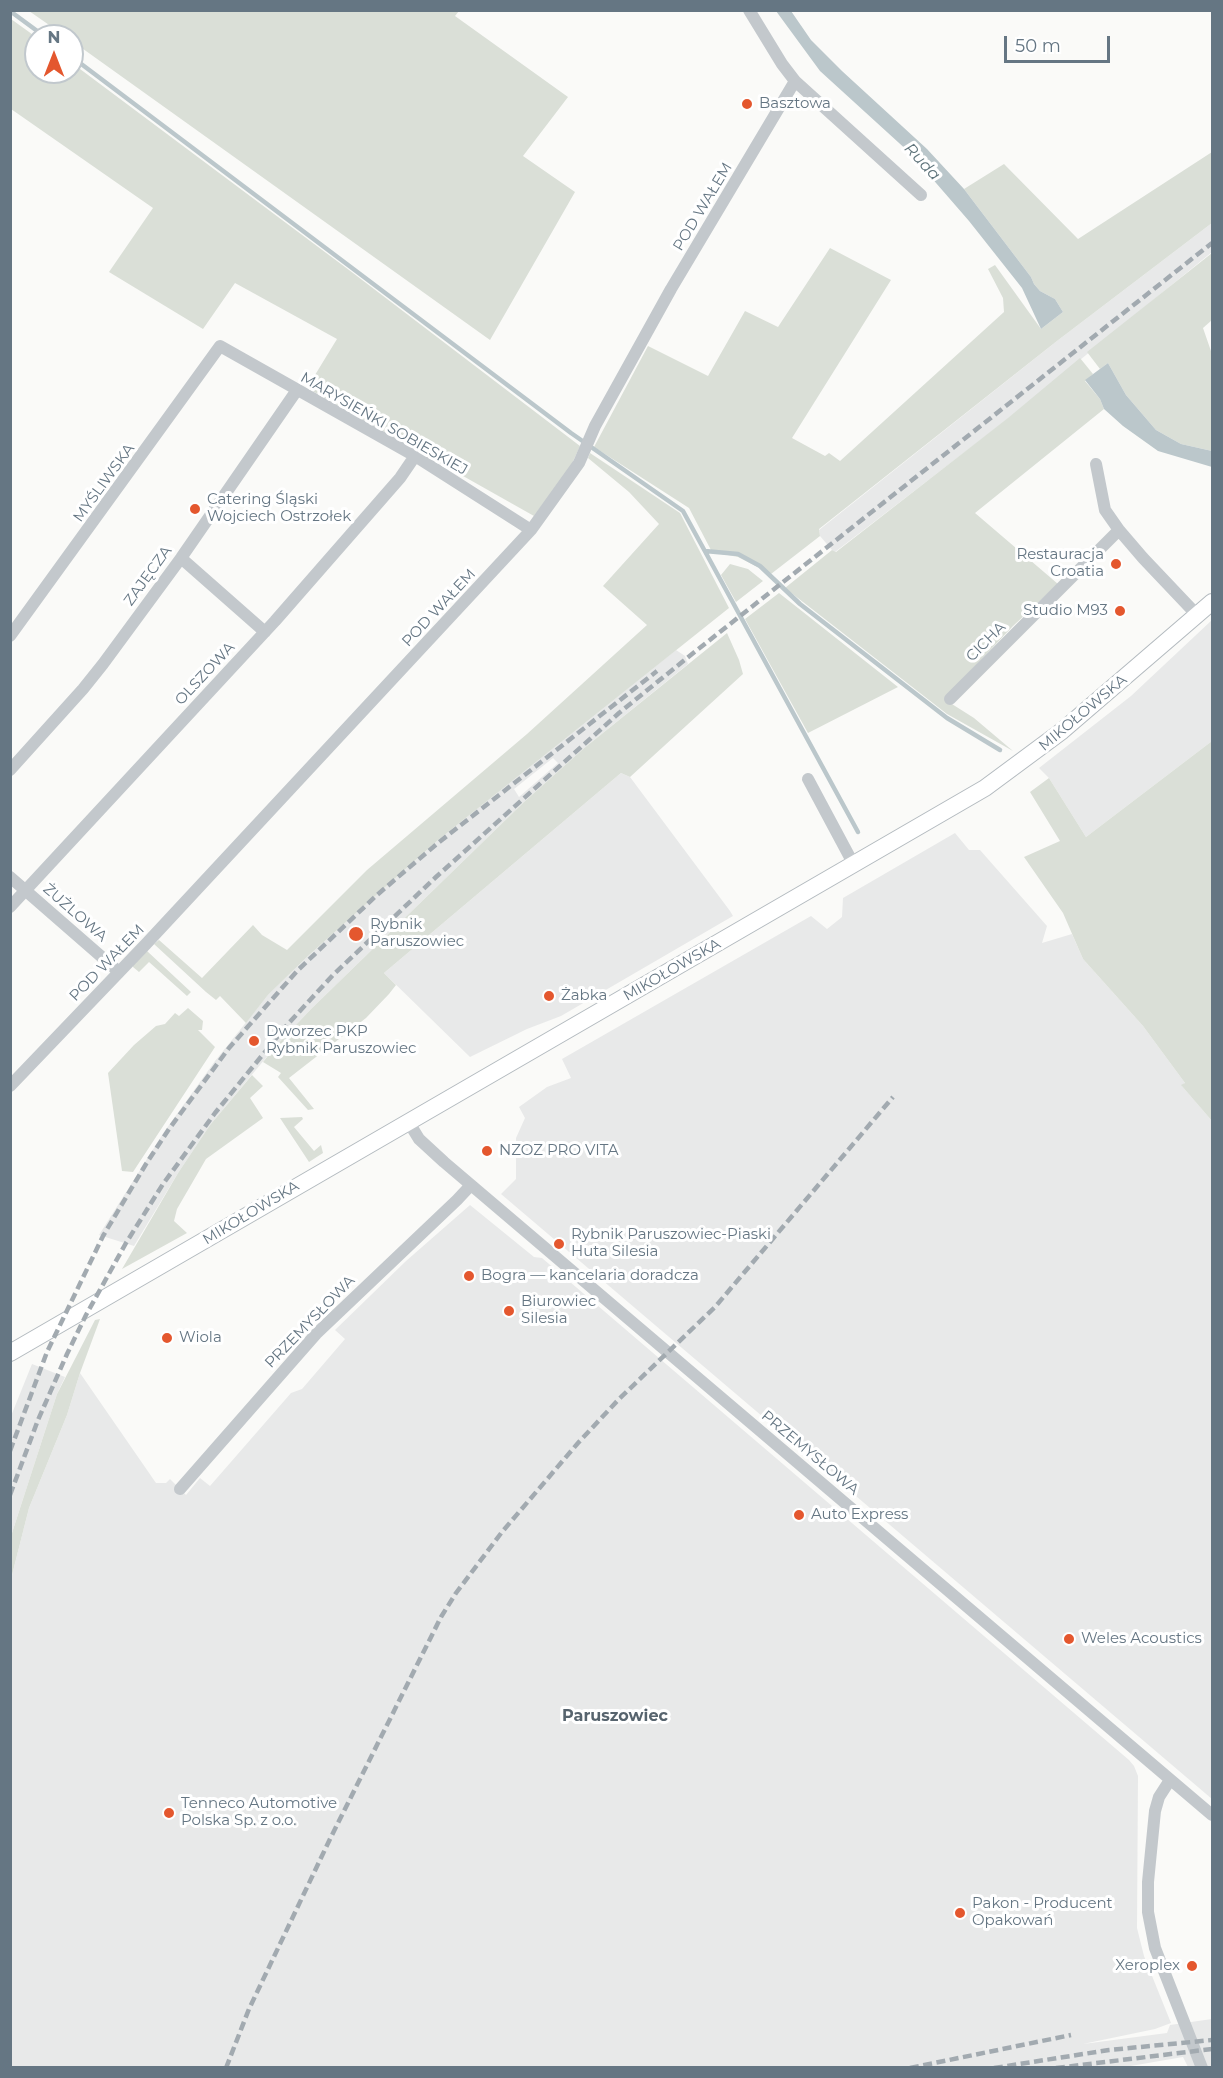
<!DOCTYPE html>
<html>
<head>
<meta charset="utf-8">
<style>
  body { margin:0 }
  #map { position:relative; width:1223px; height:2078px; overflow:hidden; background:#fafaf8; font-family:Montserrat,sans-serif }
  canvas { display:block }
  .frame { position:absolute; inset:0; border:12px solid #657683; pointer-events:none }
  .north { position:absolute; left:24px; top:24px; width:60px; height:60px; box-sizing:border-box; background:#fff; border:2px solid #c1c8cd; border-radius:50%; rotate:0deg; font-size:16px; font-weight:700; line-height:24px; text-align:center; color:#657683 }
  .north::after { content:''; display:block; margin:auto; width:21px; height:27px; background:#e4572e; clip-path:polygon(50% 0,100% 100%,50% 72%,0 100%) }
  .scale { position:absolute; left:1004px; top:36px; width:106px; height:27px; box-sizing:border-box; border:3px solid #657683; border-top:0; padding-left:8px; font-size:18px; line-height:21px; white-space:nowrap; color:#657683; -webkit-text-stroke:4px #fff; paint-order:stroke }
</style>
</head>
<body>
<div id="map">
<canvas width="1223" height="2078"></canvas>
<div class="frame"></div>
<div class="north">N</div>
<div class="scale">50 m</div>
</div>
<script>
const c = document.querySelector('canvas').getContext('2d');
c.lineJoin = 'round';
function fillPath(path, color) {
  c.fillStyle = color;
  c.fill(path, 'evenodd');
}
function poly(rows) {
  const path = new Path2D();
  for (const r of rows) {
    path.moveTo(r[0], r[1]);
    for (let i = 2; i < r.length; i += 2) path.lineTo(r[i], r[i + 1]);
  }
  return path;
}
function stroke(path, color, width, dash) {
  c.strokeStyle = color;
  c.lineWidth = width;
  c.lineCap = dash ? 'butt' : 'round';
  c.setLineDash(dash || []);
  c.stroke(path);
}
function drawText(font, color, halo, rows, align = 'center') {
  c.font = font + ' Montserrat,sans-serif';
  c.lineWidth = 6;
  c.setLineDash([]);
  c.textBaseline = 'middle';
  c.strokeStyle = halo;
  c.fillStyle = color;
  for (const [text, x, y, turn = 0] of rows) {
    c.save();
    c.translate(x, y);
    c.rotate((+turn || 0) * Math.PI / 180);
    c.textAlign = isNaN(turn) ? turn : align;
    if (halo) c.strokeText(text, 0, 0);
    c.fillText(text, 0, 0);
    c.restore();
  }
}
const built = poly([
  [1212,223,1212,252,1009,418,835,552,832,550,820,536,819,530,1057,341],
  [1212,620,1212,741,1086,837,1049,778,1039,768,1131,696],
  [676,650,685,656,688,664,583,749,524,802,311,1009,275,1047,210,1125,178,1173,134,1246,99,1235,164,1132,215,1061,268,995,308,956,437,841],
  [553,758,558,763,519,797,514,789],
  [621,773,630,777,730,911,733,916,561,1016,527,1029,470,1057,384,973],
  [955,833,969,850,980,850,1047,926,1042,943,1072,934,1083,959,1143,1026,1185,1083,1182,1086,1212,1121,1212,1799,501,1194,516,1179,516,1138,525,1118,519,1107,547,1087,571,1078,562,1059,811,916,827,929,842,917,843,898],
  [470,1205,534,1257,542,1258,1129,1760,1134,1766,1138,1776,1137,1928,1144,1956,1171,2023,1155,2029,1083,2044,1167,2033,1170,2025,1212,2019,1212,2068,1188,2067,1183,2057,1119,2068,11,2068,11,1579,29,1508,67,1415,80,1373,156,1483,166,1483,170,1479,186,1495,200,1478,210,1486,291,1393,302,1389,345,1339,335,1330,406,1261],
  [32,1364,65,1377,57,1394,11,1536,11,1416]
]);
const green = poly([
  [29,11,459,11,455,16,568,97,523,156,575,192,490,340,72,41,72,36,65,36],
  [11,19,36,37,36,72,72,72,72,63,353,273,580,446,570,468,534,516,307,388,337,339,235,283,203,329,109,272,153,208,11,109],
  [1212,152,1212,223,1057,341,819,529,820,536,771,574,738,557,712,552,689,508,594,447,648,346,708,376,745,311,778,327,830,248,891,280,792,438,825,456,829,453,840,461,1004,312,1003,298,988,269,995,265,1041,329,1063,312,1055,299,1040,291,1034,284,1031,277,964,189,1004,164,1078,239],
  [1212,253,1212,320,1203,328,1212,354,1212,451,1181,444,1156,430,1126,395,1108,363,1100,369,1087,352],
  [1080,358,1093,374,1085,381,1100,399,1104,409,975,513,1058,584,1013,626,944,699,974,718,1013,751,947,714,785,588,832,550,836,552,1008,418],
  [590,453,680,513,729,608,437,841,308,956,268,995,246,1023,220,996,216,1000,206,992,154,944,159,940,202,978,253,925,262,935,287,950,367,870,527,734,647,625,603,586,659,524,629,492,588,458],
  [730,564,748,569,763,581,736,602,721,575],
  [779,593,898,687,808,733,745,619],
  [727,633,739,660,743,674,630,777,621,773,384,973,396,985,389,994,366,1018,289,1078,314,1109,308,1110,278,1077,281,1073,263,1062,275,1047,311,1009,524,802,583,749],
  [1212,741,1212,1121,1181,1085,1185,1083,1143,1026,1083,959,1063,913,1024,857,1060,841,1030,792,1049,778,1086,837],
  [147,951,191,992,187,996,149,962,139,972,133,967,133,964],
  [188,1008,203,1021,202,1030,198,1030,215,1047,133,1172,122,1171,108,1073,134,1045,156,1026,165,1024,175,1013,179,1016],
  [252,1075,263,1086,250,1098,263,1118,206,1159,177,1209,174,1221,187,1233,122,1269,178,1173,210,1125],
  [302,1117,303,1119,294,1127,314,1151,321,1145,323,1153,309,1162,280,1118],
  [100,1319,80,1373,67,1415,29,1508,11,1579,11,1536,57,1394,95,1320]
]);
const water = poly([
  [776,11,791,11,811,40,842,71,927,149,964,189,1031,277,1034,284,1040,291,1055,299,1063,312,1041,329,1022,288,969,221,910,153,820,71],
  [1108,363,1126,395,1156,430,1181,444,1212,451,1212,467,1158,451,1123,426,1104,409,1100,399,1085,380]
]);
const stream = poly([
  [10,11,44,36],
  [72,57,571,433,683,511,858,832],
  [705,551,738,554,760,566,800,604,947,718,1000,750]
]);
const minor = poly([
  [749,10,782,64,795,81,921,195],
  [1096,464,1105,510,1119,530],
  [181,558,265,632],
  [10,636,220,346,415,456,531,530],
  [950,699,1119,530,1143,558,1198,616],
  [10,770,83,689,103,664,181,558,297,390],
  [808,779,854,865],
  [10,877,119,972],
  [10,907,275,621,400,478,415,456],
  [10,1086,146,944,531,530,579,463,595,426,671,289,795,81],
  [408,1121,419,1139,444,1162,1212,1815],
  [180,1489,316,1334,457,1200,471,1185],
  [1170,1780,1159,1797,1155,1811,1148,1882,1148,1912,1155,1948,1202,2068]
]);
const secondary = poly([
  [10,1353,985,788,1062,731,1212,602]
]);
const rail = poly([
  [10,1451,47,1352,103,1236,146,1164,169,1129,229,1048,298,970,377,895,438,843,657,671],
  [10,1495,38,1420,67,1354,86,1315,126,1243,163,1184,215,1113,287,1025,333,975,436,877,619,713,687,658,1212,243],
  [226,2068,249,2009,330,1839,441,1617,456,1593,502,1532,578,1443,619,1399,715,1307,893,1097],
  [910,2068,1071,2035],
  [994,2068,1109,2050,1212,2040],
  [1056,2068,1212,2049]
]);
const markers = [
  [747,104,6,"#e4572e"],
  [195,509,6,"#e4572e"],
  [1116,564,6,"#e4572e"],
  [1120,611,6,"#e4572e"],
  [356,934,8,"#e4572e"],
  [549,996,6,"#e4572e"],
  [254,1041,6,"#e4572e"],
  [487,1151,6,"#e4572e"],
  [559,1244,6,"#e4572e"],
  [469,1276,6,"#e4572e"],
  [509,1311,6,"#e4572e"],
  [167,1338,6,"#e4572e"],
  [799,1515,6,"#e4572e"],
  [1069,1639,6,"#e4572e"],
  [169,1813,6,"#e4572e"],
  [960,1913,6,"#e4572e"],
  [1192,1966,6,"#e4572e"]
];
const poiNames = [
  ["Basztowa",759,104],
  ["Catering Śląski",207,500],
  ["Wojciech Ostrzołek",207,517],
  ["Restauracja",1104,555,"right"],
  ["Croatia",1104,572,"right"],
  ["Studio M93",1108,611,"right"],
  ["Rybnik",370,925],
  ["Paruszowiec",370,942],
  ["Żabka",561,996],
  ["Dworzec PKP",266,1032],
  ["Rybnik Paruszowiec",266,1049],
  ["NZOZ PRO VITA",499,1151],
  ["Rybnik Paruszowiec-Piaski",571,1235],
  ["Huta Silesia",571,1252],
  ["Bogra — kancelaria doradcza",481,1276],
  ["Biurowiec",521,1302],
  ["Silesia",521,1319],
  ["Wiola",179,1338],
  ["Auto Express",811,1515],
  ["Weles Acoustics",1081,1639],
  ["Tenneco Automotive",181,1804],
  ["Polska Sp. z o.o.",181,1821],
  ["Pakon - Producent",972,1904],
  ["Opakowań",972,1921],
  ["Xeroplex",1180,1966,"right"]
];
const streetNames = [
  ["POD WAŁEM",703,207,-59],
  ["MARYSIEŃKI SOBIESKIEJ",384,424,30],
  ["MYŚLIWSKA",104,483,-54],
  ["ZAJĘCZA",148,576,-54],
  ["POD WAŁEM",439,608,-47],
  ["CICHA",986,642,-45],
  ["OLSZOWA",205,674,-47],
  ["MIKOŁOWSKA",1083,713,-40],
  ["ŻUŻLOWA",75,913,41],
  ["POD WAŁEM",107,963,-46],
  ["MIKOŁOWSKA",672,970,-30],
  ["MIKOŁOWSKA",251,1213,-31],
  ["PRZEMYSŁOWA",310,1322,-46],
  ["PRZEMYSŁOWA",810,1453,40]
];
const waterNames = [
  ["Ruda",922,162,47]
];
const neighbourhoodNames = [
  ["Paruszowiec",615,1716]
];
fillPath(built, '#e8e9e9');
fillPath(green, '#dadfd7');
fillPath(water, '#bbc7cb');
stroke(stream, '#bbc7cb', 4.5);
stroke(secondary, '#b3babf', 18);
stroke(minor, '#c3c8cc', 12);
stroke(secondary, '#fff', 16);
stroke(rail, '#a2aab0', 4.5, [9, 4.5]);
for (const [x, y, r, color] of markers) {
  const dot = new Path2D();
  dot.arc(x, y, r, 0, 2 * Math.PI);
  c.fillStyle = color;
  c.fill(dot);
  stroke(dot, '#fff', 2);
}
drawText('15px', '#657683', '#fff', poiNames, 'left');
drawText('15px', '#657683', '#fff', streetNames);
drawText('italic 16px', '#60757c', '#fff', waterNames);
drawText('bold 16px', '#57646e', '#fff', neighbourhoodNames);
</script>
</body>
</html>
